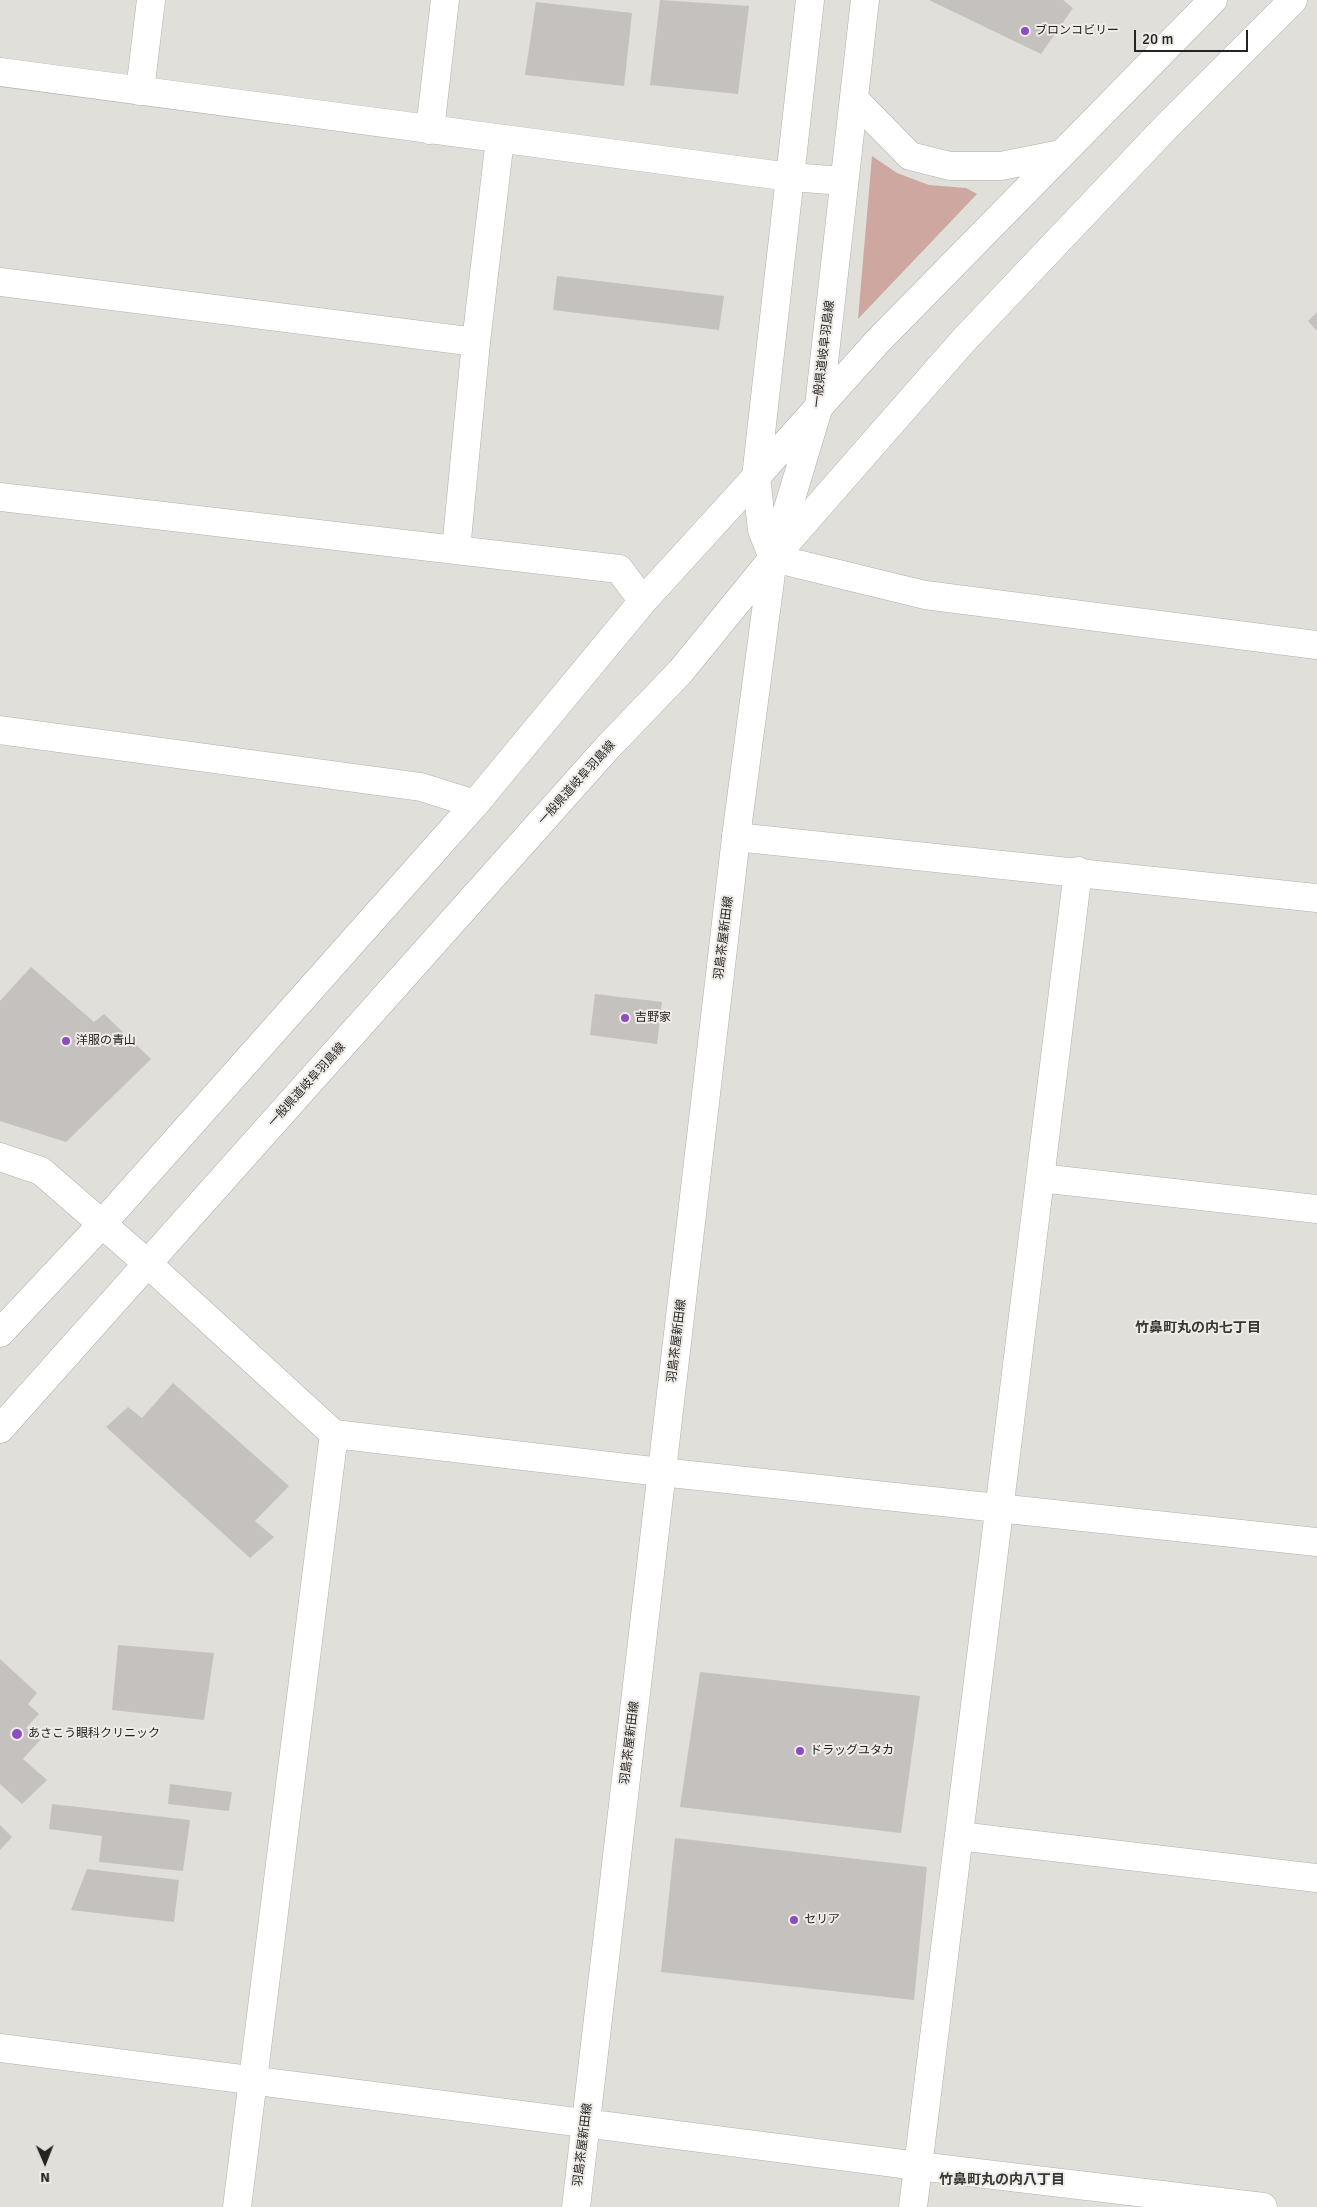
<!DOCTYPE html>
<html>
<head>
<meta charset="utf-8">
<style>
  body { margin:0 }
  #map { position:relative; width:1317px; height:2207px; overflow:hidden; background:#e1dfda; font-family:Signika,sans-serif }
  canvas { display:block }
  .north { position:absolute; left:20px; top:2137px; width:50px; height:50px; -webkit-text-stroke:4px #efece8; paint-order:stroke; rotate:179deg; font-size:14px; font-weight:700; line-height:20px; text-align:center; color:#242322 }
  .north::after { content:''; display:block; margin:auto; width:18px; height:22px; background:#242322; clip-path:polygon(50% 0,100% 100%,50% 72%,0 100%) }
  .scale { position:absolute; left:1134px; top:30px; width:114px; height:22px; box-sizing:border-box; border:2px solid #242322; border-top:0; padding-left:6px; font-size:15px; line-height:18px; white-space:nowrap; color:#242322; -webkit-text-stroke:4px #efece8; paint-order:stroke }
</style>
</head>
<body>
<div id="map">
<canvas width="1317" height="2207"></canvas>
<div class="north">N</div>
<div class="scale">20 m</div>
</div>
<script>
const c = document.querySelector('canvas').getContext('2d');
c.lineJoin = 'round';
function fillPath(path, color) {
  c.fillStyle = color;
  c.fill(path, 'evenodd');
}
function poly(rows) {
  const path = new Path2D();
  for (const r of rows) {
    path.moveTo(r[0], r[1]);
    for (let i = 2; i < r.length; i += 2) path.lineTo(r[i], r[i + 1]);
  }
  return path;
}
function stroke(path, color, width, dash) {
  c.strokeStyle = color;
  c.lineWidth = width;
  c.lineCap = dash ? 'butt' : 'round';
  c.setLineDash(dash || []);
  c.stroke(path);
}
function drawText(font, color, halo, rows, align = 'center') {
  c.font = font + ' Signika,"Noto Sans JP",sans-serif';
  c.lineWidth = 4;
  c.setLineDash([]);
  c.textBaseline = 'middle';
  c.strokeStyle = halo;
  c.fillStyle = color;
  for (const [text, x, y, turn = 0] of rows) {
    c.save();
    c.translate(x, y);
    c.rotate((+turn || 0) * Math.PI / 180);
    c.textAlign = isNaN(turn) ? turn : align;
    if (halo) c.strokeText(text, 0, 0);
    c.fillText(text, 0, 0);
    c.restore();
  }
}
const green = poly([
  [872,156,897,173,929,185,966,188,977,194,858,319]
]);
const building = poly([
  [660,0,749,6,738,94,650,85],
  [929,0,1063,0,1073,8,1041,54],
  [536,2,632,13,624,86,525,75],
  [557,276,724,296,719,330,553,310],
  [1317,312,1317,331,1308,321],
  [31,967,94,1022,104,1014,151,1059,66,1142,0,1121,0,1001],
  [595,994,662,1002,657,1044,590,1035],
  [173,1383,289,1486,255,1521,274,1537,250,1558,106,1427,128,1407,142,1418],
  [118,1645,214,1653,204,1720,112,1710],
  [0,1659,37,1693,28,1704,39,1714,26,1728,40,1740,23,1759,47,1780,22,1804,0,1784],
  [700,1672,920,1696,901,1833,680,1807],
  [170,1784,232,1792,229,1811,168,1804],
  [52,1804,190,1820,183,1871,99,1862,102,1836,49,1829],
  [0,1825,12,1837,0,1850],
  [675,1838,927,1867,914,2000,661,1972],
  [87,1869,179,1880,174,1922,71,1910]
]);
const minor = poly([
  [1293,0,1167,126,963,341,773,558,925,595,1317,645],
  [0,72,790,177,844,181],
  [140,91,151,0],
  [854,99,910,156,950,166,1001,166,1061,154],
  [430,130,445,0],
  [0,282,476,342],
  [756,477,878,341,1213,0],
  [0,497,619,569,643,601],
  [456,550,476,342,500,139],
  [0,730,421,787,475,804],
  [736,837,1317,898],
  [0,1157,41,1171,147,1263,334,1434,661,1472,1317,1542],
  [1040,1178,1317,1209],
  [959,1836,1317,1878],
  [0,2048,918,2166,1263,2207],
  [237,2207,334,1434],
  [913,2207,1078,871]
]);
const major = poly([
  [0,1333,102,1224,475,804,643,601,756,477],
  [0,1429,607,748,681,671,773,558,819,406,865,0],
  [576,2207,736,837,773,558,762,530,756,477,810,0]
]);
const markers = [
  [1025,31,5,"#8d4cc1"],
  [625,1018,5,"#8d4cc1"],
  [66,1041,5,"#8d4cc1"],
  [17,1734,6,"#8d4cc1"],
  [800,1751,5,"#8d4cc1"],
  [794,1920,5,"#8d4cc1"]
];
const poiNames = [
  ["ブロンコビリー",1035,31],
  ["吉野家",635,1018],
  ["洋服の青山",76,1041],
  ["あさこう眼科クリニック",28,1734],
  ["ドラッグユタカ",810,1751],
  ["セリア",804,1920]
];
const streetNames = [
  ["一般県道岐阜羽島線",824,354,-83],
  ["一般県道岐阜羽島線",577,783,-48],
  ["羽島茶屋新田線",724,938,-83],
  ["一般県道岐阜羽島線",307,1085,-48],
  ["羽島茶屋新田線",677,1341,-83],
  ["羽島茶屋新田線",630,1743,-83],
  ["羽島茶屋新田線",583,2145,-83]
];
const neighbourhoodNames = [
  ["竹鼻町丸の内七丁目",1198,1328],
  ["竹鼻町丸の内八丁目",1002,2180]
];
fillPath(green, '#cea7a0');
fillPath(building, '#c5c1be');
stroke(minor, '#b3b0ac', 29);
stroke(major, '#b3b0ac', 29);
stroke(minor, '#fff', 28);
stroke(major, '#fff', 28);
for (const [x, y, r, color] of markers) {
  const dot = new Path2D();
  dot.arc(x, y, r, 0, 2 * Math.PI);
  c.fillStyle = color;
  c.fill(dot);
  stroke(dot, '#efece8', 2);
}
drawText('12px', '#242322', '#efece8', poiNames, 'left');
drawText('12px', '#242322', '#efece8', streetNames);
drawText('bold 14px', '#383633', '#efece8', neighbourhoodNames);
</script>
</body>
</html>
